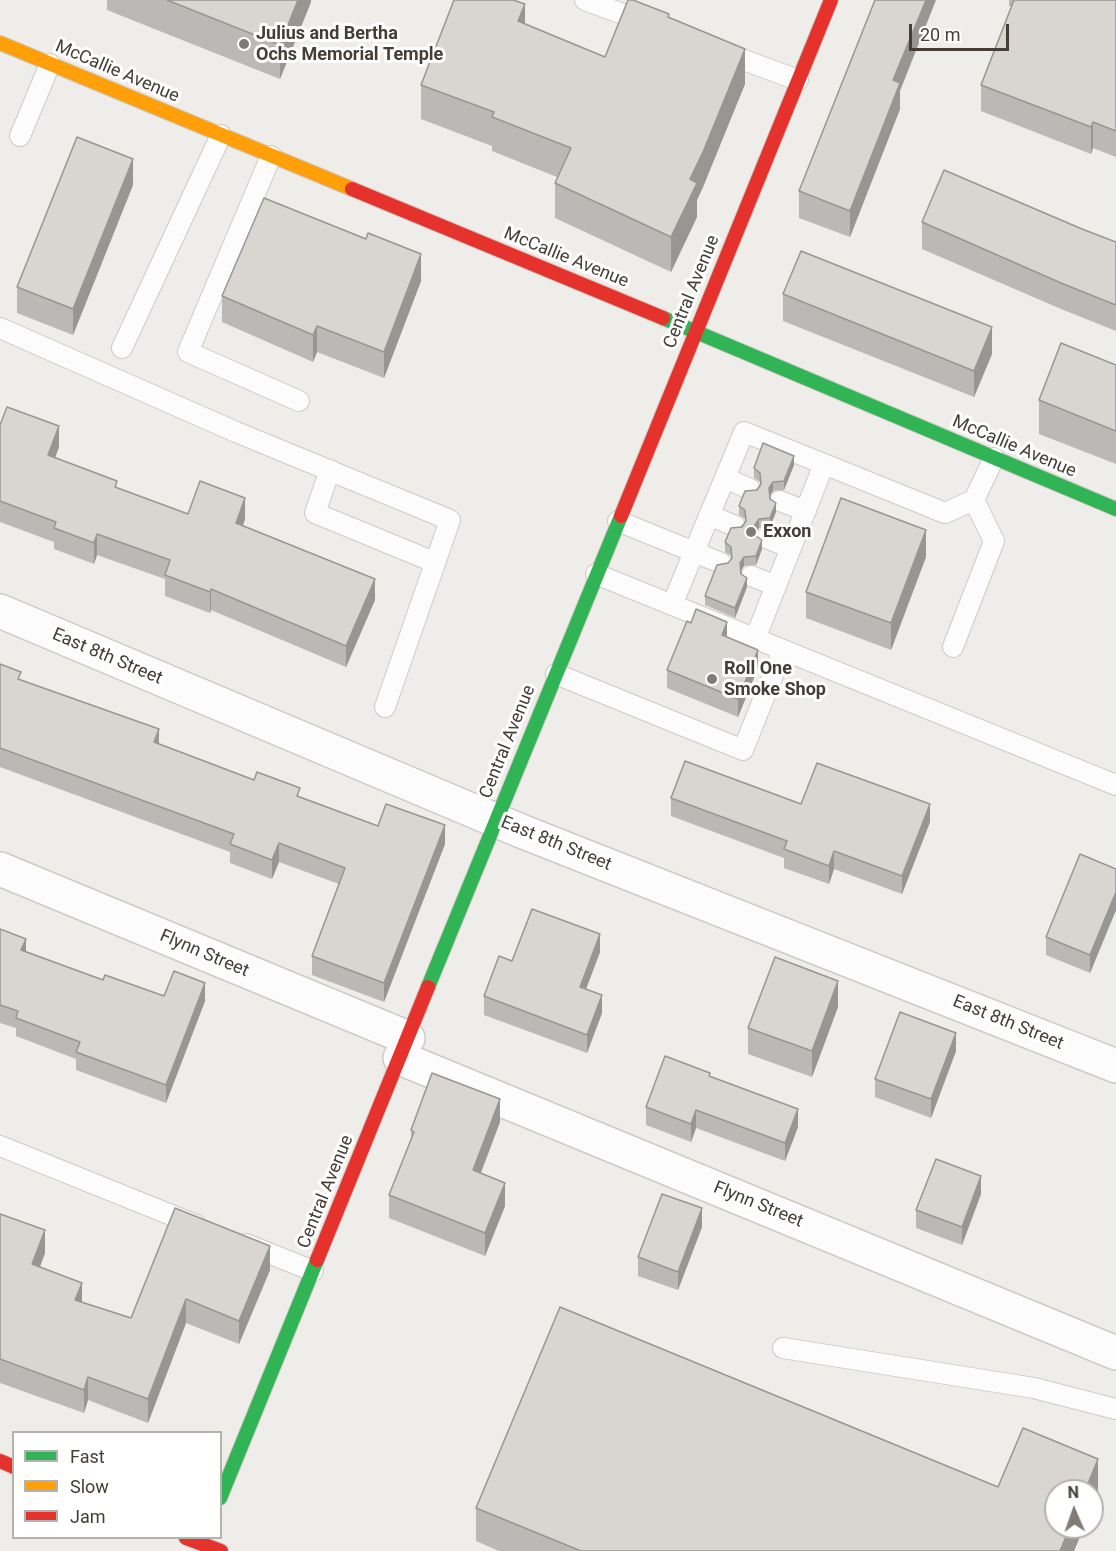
<!DOCTYPE html>
<html>
<head>
<meta charset="utf-8">
<style>
  body { margin:0 }
  #map { position:relative; width:1116px; height:1551px; overflow:hidden; background:#efedea; font-family:Roboto,sans-serif }
  canvas { display:block }
  .legend { position:absolute; left:12px; top:1431px; width:210px; height:108px; box-sizing:border-box; background:#fff; border:2px solid #b4b2af; margin:0; padding:8px 10px; list-style:none; font-size:18px; color:#443e37 }
  .legend li { display:flex; align-items:center; gap:12px; height:30px }
  .legend b { width:30px; border:2px solid #b4b2af }
  .north { position:absolute; left:1044px; top:1479px; width:60px; height:60px; box-sizing:border-box; background:#fff; border:2px solid #b4b2af; border-radius:50%; rotate:358deg; font-size:16px; font-weight:700; line-height:24px; text-align:center; color:#443e37 }
  .north::after { content:''; display:block; margin:auto; width:21px; height:27px; background:#807b76; clip-path:polygon(50% 0,100% 100%,50% 72%,0 100%) }
  .scale { position:absolute; left:909px; top:24px; width:100px; height:27px; box-sizing:border-box; border:3px solid #443e37; border-top:0; padding-left:8px; font-size:18px; line-height:21px; white-space:nowrap; color:#443e37; -webkit-text-stroke:4px #fff; paint-order:stroke }
</style>
</head>
<body>
<div id="map">
<canvas width="1116" height="1551"></canvas>
<ul class="legend">
<li><b style="height:8px;background:#30b455"></b>Fast</li>
<li><b style="height:8px;background:#ff9f0a"></b>Slow</li>
<li><b style="height:8px;background:#e5322d"></b>Jam</li>
</ul>
<div class="north">N</div>
<div class="scale">20 m</div>
</div>
<script>
const c = document.querySelector('canvas').getContext('2d');
c.lineJoin = 'round';
function poly(rows) {
  const path = new Path2D();
  for (const r of rows) {
    path.moveTo(r[0], r[1]);
    for (let i = 2; i < r.length; i += 2) path.lineTo(r[i], r[i + 1]);
  }
  return path;
}
function stroke(path, color, width, dash) {
  c.strokeStyle = color;
  c.lineWidth = width;
  c.lineCap = dash ? 'butt' : 'round';
  c.setLineDash(dash || []);
  c.stroke(path);
}
function fillPath(path, color) {
  c.fillStyle = color;
  c.fill(path, 'evenodd');
}
function drawText(font, color, halo, rows, align = 'center') {
  c.font = font + ' Roboto,sans-serif';
  c.lineWidth = 6;
  c.setLineDash([]);
  c.textBaseline = 'middle';
  c.strokeStyle = halo;
  c.fillStyle = color;
  for (const [text, x, y, turn = 0] of rows) {
    c.save();
    c.translate(x, y);
    c.rotate((+turn || 0) * Math.PI / 180);
    c.textAlign = isNaN(turn) ? turn : align;
    if (halo) c.strokeText(text, 0, 0);
    c.fillText(text, 0, 0);
    c.restore();
  }
}
const lane = poly([
  [585,0,647,23],
  [722,52,798,80],
  [20,136,50,64],
  [271,156,188,352,299,401],
  [0,328,236,432,450,520,385,707],
  [122,348,221,135],
  [824,464,945,513,974,500,994,458],
  [330,470,315,513,434,562],
  [725,478,750,489],
  [780,501,806,511],
  [709,515,735,526],
  [618,521,721,563],
  [766,538,791,548],
  [596,574,1116,785],
  [751,576,776,586],
  [672,605,744,432,824,464,755,639],
  [953,647,994,541,974,500],
  [556,674,743,750,783,650],
  [0,1146,196,1225],
  [246,1244,313,1271],
  [783,1348,1034,1388,1116,1409]
]);
const street = poly([
  [0,611,521,831,1116,1066],
  [0,869,408,1038],
  [400,1058,1116,1353]
]);
const fast = poly([
  [663,318,1116,509],
  [428,987,621,516],
  [220,1498,317,1260]
]);
const slow = poly([
  [0,43,352,189]
]);
const jam = poly([
  [352,189,663,318],
  [621,516,831,0],
  [317,1260,428,987],
  [0,1461,14,1467],
  [186,1538,221,1551]
]);
const wall = poly([
  [107,0,311,0,311,2,280,79,107,10],
  [1009,0,1116,0,1116,157,1093,148,1091,154,981,111,981,85,1012,6,1009,6],
  [669,17,745,84,703,187,697,200,697,217,671,272,555,218,555,183,557,177,492,151,492,146,421,119,421,85,525,24,605,57],
  [900,91,900,109,850,237,799,218,799,191],
  [133,185,73,335,17,313,17,287],
  [922,222,1082,229,1116,242,1116,331,1061,309,922,249],
  [366,239,421,281,384,378,317,352,313,362,222,322,222,296],
  [783,294,992,354,974,397,783,321],
  [1116,365,1116,464,1039,434,1039,400],
  [0,425,59,447,55,458,117,488,188,514,245,519,243,526,375,600,346,667,211,610,210,613,165,596,165,579,97,555,94,564,54,549,54,542,0,522],
  [794,465,784,490,773,491,770,496,776,512,770,527,759,528,756,533,762,549,756,565,744,566,741,571,747,587,735,618,705,605,705,596,731,559,731,556,725,552,725,542,745,522,745,519,739,515,739,506,760,485,760,482,754,478,754,468],
  [926,557,891,650,806,618,806,592],
  [727,637,758,668,738,717,667,688,667,670],
  [0,664,21,680,159,744,378,826,445,844,384,1002,312,975,312,956,339,884,279,862,272,879,230,863,230,852,0,767],
  [671,798,801,804,930,822,902,894,834,869,829,884,784,868,784,858,671,816],
  [1116,869,1116,910,1090,973,1046,955,1046,937],
  [0,929,26,951,103,980,164,996,205,1001,166,1103,76,1070,76,1059,16,1036,16,1028,0,1023],
  [600,952,586,989,602,1013,587,1053,484,1015,484,996,512,961],
  [838,1007,812,1077,748,1054,748,1028],
  [956,1051,931,1118,875,1097,875,1079],
  [710,1077,798,1127,785,1161,696,1128,691,1142,646,1125,646,1107],
  [500,1122,481,1173,505,1206,485,1256,389,1218,389,1195,411,1141,411,1130],
  [981,1194,962,1245,916,1228,916,1210],
  [0,1214,45,1253,40,1267,82,1302,131,1318,270,1270,239,1344,186,1323,148,1423,88,1400,84,1413,0,1383],
  [702,1227,678,1290,638,1276,638,1257],
  [998,1487,1098,1493,1074,1551,499,1551,476,1541,476,1508]
]);
const shadedWall = poly([
  [298,0,311,0,311,2,280,79,280,45],
  [926,0,936,0,900,91,900,109,850,237,850,211,893,80],
  [525,4,525,39,518,21],
  [745,49,745,84,703,187,697,200,697,217,671,272,671,237,690,179],
  [1093,122,1093,148,1091,154,1091,127],
  [133,159,133,185,73,335,73,309],
  [421,254,421,281,384,378,384,352],
  [317,326,317,352,313,362,313,335],
  [992,327,992,354,974,397,974,371],
  [59,426,59,447,48,476,48,455],
  [794,456,794,465,784,490,784,481],
  [773,482,773,491,769,497,769,488],
  [245,498,245,519,236,544,236,523],
  [776,503,776,512,770,527,770,518],
  [759,519,759,528,755,534,755,525],
  [926,530,926,557,891,650,891,623],
  [97,534,97,555,94,564,94,543],
  [762,540,762,549,756,565,756,556],
  [744,557,744,566,740,572,740,563],
  [747,578,747,587,735,618,735,608],
  [375,579,375,600,346,667,346,646],
  [211,589,211,610,210,613,210,592],
  [727,622,727,640,722,635],
  [758,650,758,668,738,717,738,699],
  [159,729,159,748,154,742],
  [930,804,930,822,902,894,902,876],
  [445,825,445,844,384,1002,384,983],
  [279,843,279,862,272,879,272,860],
  [834,851,834,869,829,884,829,866],
  [1116,892,1116,910,1090,973,1090,955],
  [600,934,600,952,580,1005,580,987],
  [26,939,26,957,21,950],
  [838,981,838,1007,812,1077,812,1051],
  [205,983,205,1001,166,1103,166,1085],
  [602,995,602,1013,587,1053,587,1035],
  [956,1033,956,1051,931,1118,931,1099],
  [500,1099,500,1122,473,1193,473,1170],
  [798,1109,798,1127,785,1161,785,1143],
  [696,1110,696,1128,691,1142,691,1124],
  [981,1176,981,1194,962,1245,962,1227],
  [505,1183,505,1206,485,1256,485,1233],
  [702,1208,702,1227,678,1290,678,1272],
  [45,1230,45,1253,32,1287,32,1264],
  [270,1246,270,1270,239,1344,239,1321],
  [82,1283,82,1307,75,1300],
  [186,1299,186,1323,148,1423,148,1399],
  [88,1377,88,1400,84,1413,84,1390],
  [1098,1459,1098,1493,1092,1508,1092,1491,1085,1491],
  [1070,1527,1084,1527,1074,1551,1060,1551]
]);
const building = poly([
  [167,0,298,0,280,45,167,0],
  [454,0,513,0,525,4,518,21,605,57,628,0,633,0,669,14,668,17,745,49,703,152,690,179,697,183,671,237,555,183,571,148,492,117,494,112,421,85,454,0],
  [875,0,926,0,893,80,900,83,850,211,799,191,875,0],
  [1014,0,1116,0,1116,131,1093,122,1091,127,981,85,1014,0],
  [77,137,133,159,73,309,17,287,77,137],
  [944,170,1082,229,1116,242,1116,305,1061,283,922,222,944,170],
  [264,198,366,239,368,233,421,254,384,352,317,326,313,335,222,296,264,198],
  [801,251,992,327,974,371,783,294,801,251],
  [1061,343,1116,365,1116,431,1039,400,1061,343],
  [7,407,59,426,48,455,117,481,115,487,188,514,200,481,245,498,236,523,375,579,346,646,211,589,210,592,165,575,170,560,97,534,94,543,54,528,56,522,0,501,0,425,7,407],
  [763,443,794,456,784,481,773,482,769,488,770,499,776,503,770,518,759,519,755,525,756,536,762,540,756,556,744,557,740,563,741,574,747,578,735,608,705,596,717,565,728,563,732,558,731,547,725,542,731,528,742,527,746,521,745,510,739,506,745,491,757,490,761,484,760,473,754,468,763,443],
  [841,498,926,530,891,623,806,592,841,498],
  [696,609,727,622,722,635,758,650,738,699,667,670,687,621,691,623,696,609],
  [0,664,21,672,18,679,159,729,154,742,254,780,257,772,300,788,297,796,378,826,386,804,445,825,384,983,312,956,345,868,279,843,272,860,230,844,234,834,0,748,0,664],
  [685,761,801,804,817,763,930,804,902,876,834,851,829,866,784,849,787,841,671,798,685,761],
  [1080,854,1116,869,1116,892,1090,955,1046,937,1080,854],
  [532,909,600,934,580,987,602,995,587,1035,484,996,499,956,512,961,532,909],
  [0,929,26,939,21,950,103,980,105,975,164,996,174,971,205,983,166,1085,76,1052,80,1042,16,1018,18,1011,0,1005,0,929],
  [775,957,838,981,812,1051,748,1028,775,957],
  [900,1012,956,1033,931,1099,875,1079,900,1012],
  [665,1056,710,1073,709,1076,798,1109,785,1143,696,1110,691,1124,646,1107,665,1056],
  [432,1073,500,1099,473,1170,505,1183,485,1233,389,1195,414,1132,411,1130,432,1073],
  [936,1159,981,1176,962,1227,916,1210,936,1159],
  [662,1194,702,1208,678,1272,638,1257,662,1194],
  [175,1208,270,1246,239,1321,186,1299,148,1399,88,1377,84,1390,0,1359,0,1214,45,1230,32,1264,82,1283,75,1300,131,1318,175,1208],
  [560,1307,998,1487,1023,1428,1098,1459,1085,1491,1056,1491,1056,1527,1070,1527,1060,1551,581,1551,476,1508,560,1307]
]);
const markers = [
  [244,44,6,"#807b76"],
  [751,532,6,"#807b76"],
  [712,679,6,"#807b76"]
];
const poiNames = [
  ["Julius and Bertha",256,34],
  ["Ochs Memorial Temple",256,55],
  ["Exxon",763,532],
  ["Roll One",724,669],
  ["Smoke Shop",724,690]
];
const streetNames = [
  ["McCallie Avenue",117,72,23],
  ["McCallie Avenue",566,258,22],
  ["Central Avenue",692,292,-68],
  ["McCallie Avenue",1014,447,23],
  ["East 8th Street",107,657,23],
  ["Central Avenue",508,742,-68],
  ["East 8th Street",556,844,22],
  ["Flynn Street",204,954,23],
  ["East 8th Street",1008,1023,22],
  ["Central Avenue",326,1192,-68],
  ["Flynn Street",758,1205,22]
];
stroke(lane, '#cdcbc8', 22);
stroke(street, '#cdcbc8', 36);
stroke(fast, '#cec9c1', 16);
stroke(slow, '#cec9c1', 16);
stroke(jam, '#cec9c1', 16);
stroke(lane, '#fdfcfc', 20);
stroke(street, '#fdfcfc', 33);
stroke(fast, '#30b455', 14);
stroke(slow, '#ff9f0a', 14);
stroke(jam, '#e5322d', 14);
fillPath(wall, '#bbb8b5');
fillPath(shadedWall, '#989693');
fillPath(building, '#d9d6d2');
stroke(building, '#989693', 1.5);
for (const [x, y, r, color] of markers) {
  const dot = new Path2D();
  dot.arc(x, y, r, 0, 2 * Math.PI);
  c.fillStyle = color;
  c.fill(dot);
  stroke(dot, '#fff', 2);
}
drawText('bold 18px', '#443e37', '#fff', poiNames, 'left');
drawText('18px', '#443e37', '#fff', streetNames);
</script>
</body>
</html>
